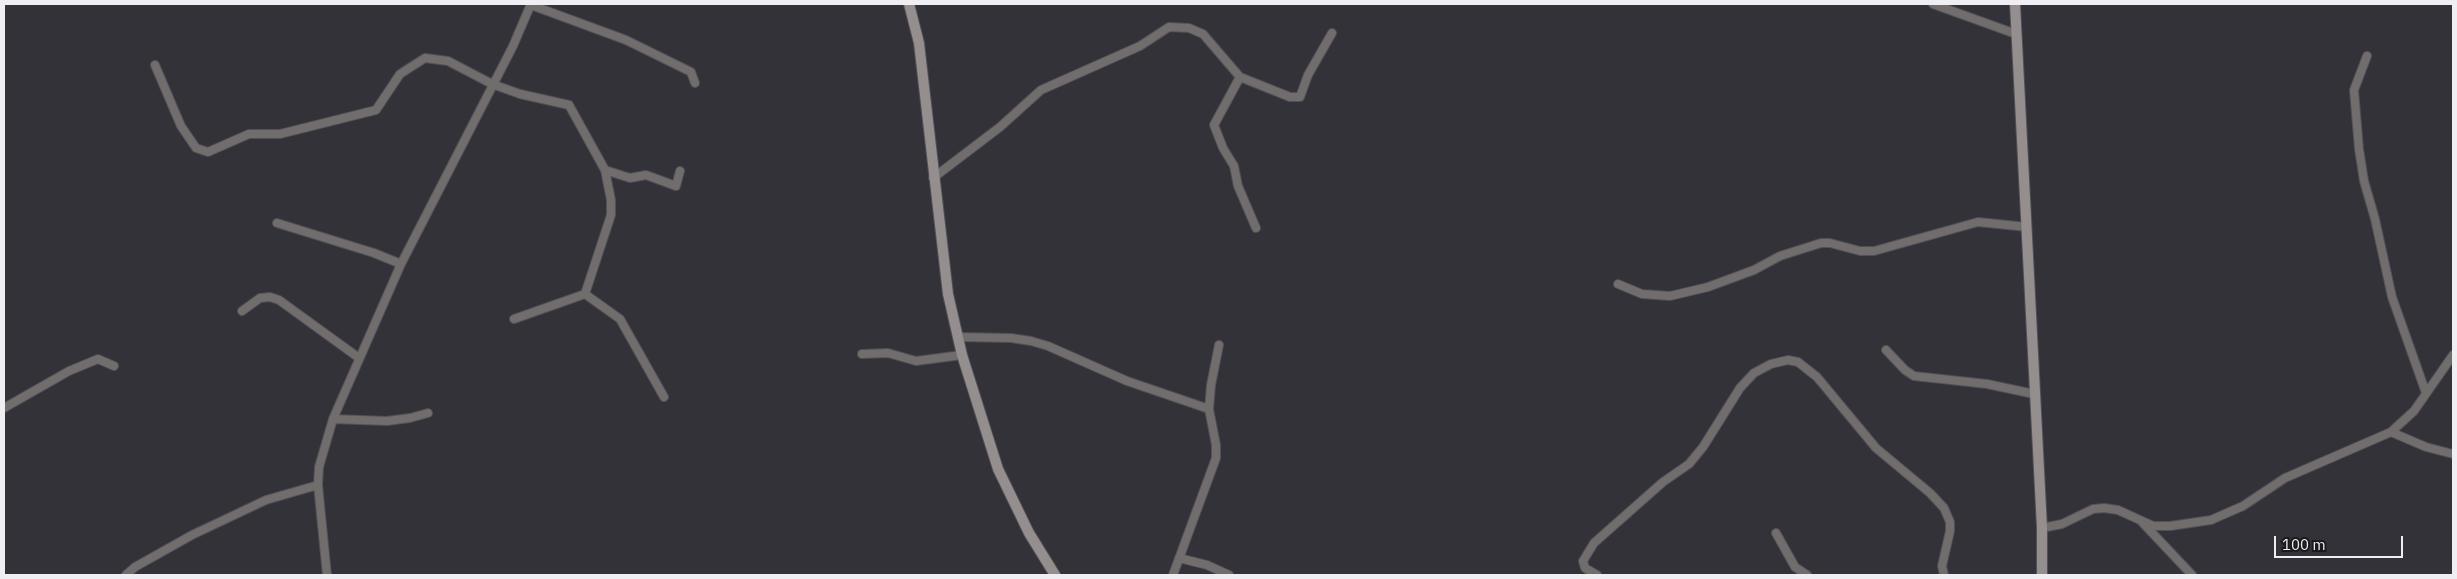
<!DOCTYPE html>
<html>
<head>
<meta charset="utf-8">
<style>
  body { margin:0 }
  #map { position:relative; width:2457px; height:579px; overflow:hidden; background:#333239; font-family:"IBM Plex Sans",sans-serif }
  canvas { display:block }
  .frame { position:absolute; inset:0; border:5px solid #efeff3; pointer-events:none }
  .scale { position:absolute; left:2274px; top:536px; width:129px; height:22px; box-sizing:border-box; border:2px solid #efeff3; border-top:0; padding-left:6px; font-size:15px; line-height:18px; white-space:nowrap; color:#efeff3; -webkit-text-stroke:4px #1a1a1d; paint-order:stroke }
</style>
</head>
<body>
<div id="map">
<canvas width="2457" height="579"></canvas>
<div class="frame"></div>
<div class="scale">100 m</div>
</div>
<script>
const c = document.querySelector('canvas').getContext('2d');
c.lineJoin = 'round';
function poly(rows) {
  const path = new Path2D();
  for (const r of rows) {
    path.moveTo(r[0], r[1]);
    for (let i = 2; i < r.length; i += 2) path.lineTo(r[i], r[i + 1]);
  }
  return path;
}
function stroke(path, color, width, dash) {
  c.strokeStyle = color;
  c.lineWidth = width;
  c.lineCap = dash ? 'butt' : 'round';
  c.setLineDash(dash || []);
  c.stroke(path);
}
const street = poly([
  [1933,4,2016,34],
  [531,5,626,40,691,72,695,83],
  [2367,56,2354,90,2359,149,2364,181,2375,219,2392,297,2426,393],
  [155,65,181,126,196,148,208,152,249,134,280,134,376,110,400,74,425,58,448,61,492,84,520,94,569,105,605,170,611,200,611,215,585,294,514,319],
  [1240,77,1214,125,1223,148,1234,166,1238,186,1256,228],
  [605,170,630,178,646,175,676,186,680,171],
  [933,178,1000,127,1041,90,1140,46,1169,27,1189,28,1203,34,1240,77,1290,97,1300,97,1308,75,1332,33],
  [277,223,374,253,401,264],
  [1618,284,1642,294,1670,296,1708,287,1754,270,1780,256,1821,243,1830,243,1860,251,1874,251,1978,222,2027,227],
  [585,294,620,319,664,397],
  [242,311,260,298,270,297,279,300,359,358],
  [958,337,1011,338,1031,341,1048,346,1127,381,1209,409],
  [1886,350,1905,370,1914,376,1987,384,2034,394],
  [862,354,888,353,916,361,962,355],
  [4,408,69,371,98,359,114,366],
  [333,419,387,421,410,418,428,413],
  [2391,432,2426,447,2453,454],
  [2142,522,2192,575],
  [2042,528,2062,524,2093,509,2104,508,2118,510,2153,526,2170,526,2211,520,2243,506,2285,478,2391,432,2414,411,2453,355],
  [1776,533,1795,567,1807,575],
  [1179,558,1207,565,1229,575],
  [126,575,135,567,192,535,266,500,318,485],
  [327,575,318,485,319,467,333,419,401,264,513,46,531,4],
  [1173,575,1216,458,1216,445,1209,409,1211,385,1219,345],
  [1597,575,1585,568,1583,561,1594,543,1663,482,1689,464,1703,447,1740,388,1754,373,1771,364,1788,360,1798,362,1817,377,1876,448,1930,493,1944,508,1950,522,1950,531,1942,566,1944,575]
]);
const secondary = poly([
  [909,4,919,43,948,294,962,355,998,469,1029,533,1055,575],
  [2015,4,2042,528,2042,575]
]);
stroke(street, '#515057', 10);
stroke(secondary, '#515057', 12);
stroke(street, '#726d6d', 8);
stroke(secondary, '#958e8e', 10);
</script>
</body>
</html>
